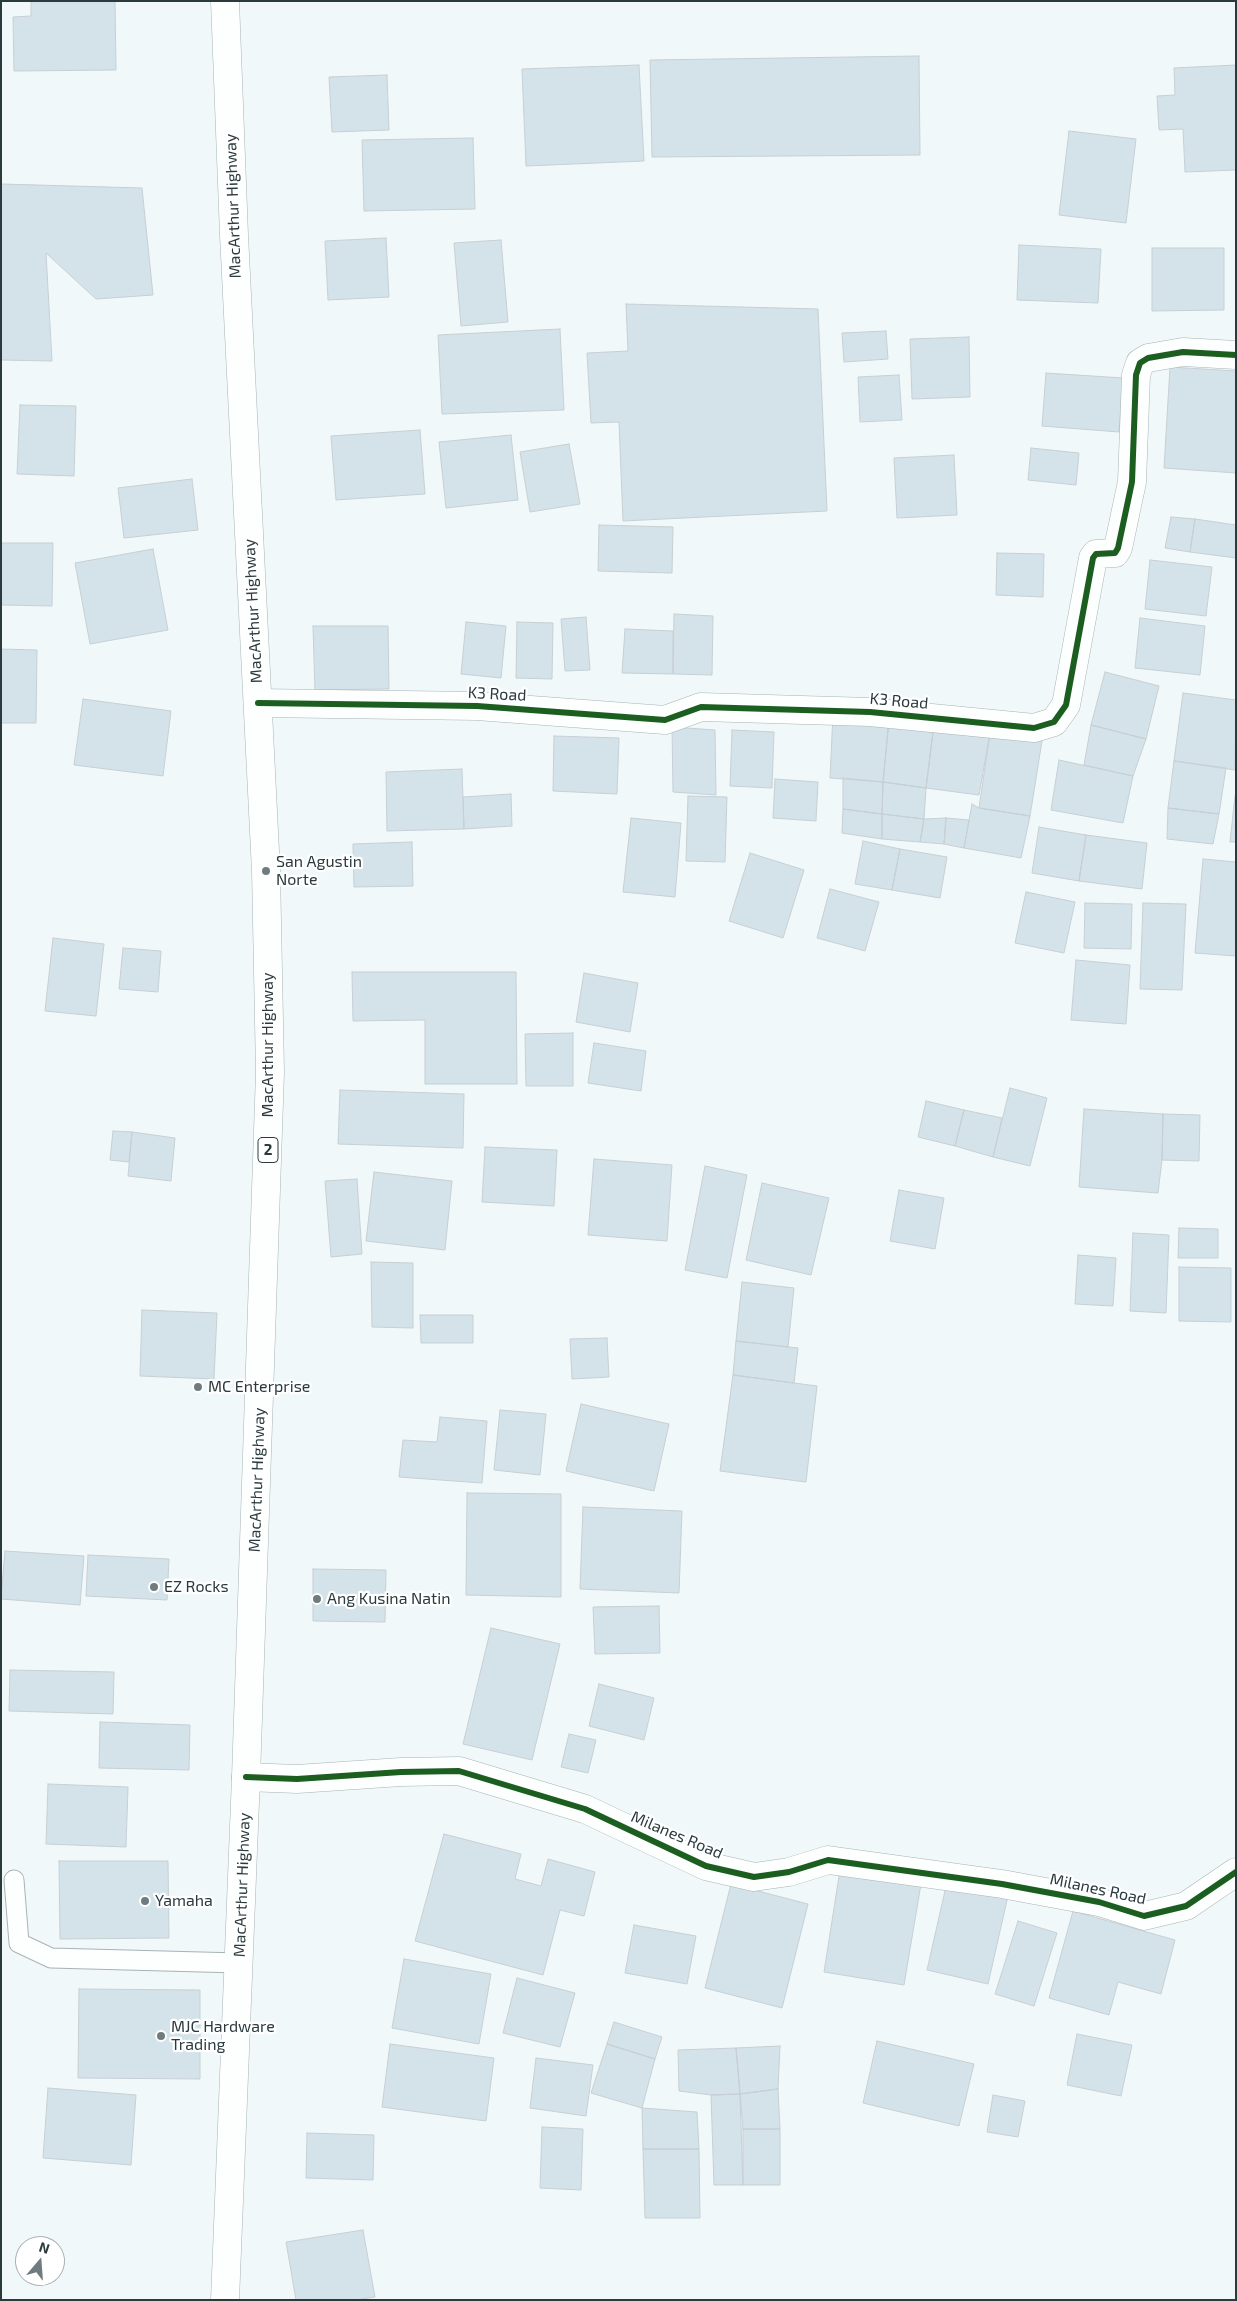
<!DOCTYPE html>
<html>
<head>
<meta charset="utf-8">
<style>
  body { margin:0 }
  #map { position:relative; width:1237px; height:2301px; overflow:hidden; background:#f0f8fa; font-family:"Exo 2",sans-serif }
  canvas { display:block }
  .frame { position:absolute; inset:0; border:2px solid #2a3a3d; pointer-events:none }
  .north { position:absolute; left:15px; top:2236px; width:50px; height:50px; box-sizing:border-box; background:#fff; border:1px solid #aab0b1; border-radius:50%; rotate:18deg; font-size:14px; font-weight:700; line-height:20px; text-align:center; color:#2a3a3d }
  .north::after { content:''; display:block; margin:auto; width:18px; height:22px; background:#6f7c7f; clip-path:polygon(50% 0,100% 100%,50% 72%,0 100%) }
</style>
</head>
<body>
<div id="map">
<canvas width="1237" height="2301"></canvas>
<div class="frame"></div>
<div class="north">N</div>
</div>
<script>
const c = document.querySelector('canvas').getContext('2d');
c.lineJoin = 'round';
function fillPath(path, color) {
  c.fillStyle = color;
  c.fill(path, 'evenodd');
}
function poly(rows) {
  const path = new Path2D();
  for (const r of rows) {
    path.moveTo(r[0], r[1]);
    for (let i = 2; i < r.length; i += 2) path.lineTo(r[i], r[i + 1]);
  }
  return path;
}
function stroke(path, color, width, dash) {
  c.strokeStyle = color;
  c.lineWidth = width;
  c.lineCap = dash ? 'butt' : 'round';
  c.setLineDash(dash || []);
  c.stroke(path);
}
function drawText(font, color, halo, rows, align = 'center') {
  c.font = font + ' "Exo 2",sans-serif';
  c.lineWidth = 4.5;
  c.setLineDash([]);
  c.textBaseline = 'middle';
  c.strokeStyle = halo;
  c.fillStyle = color;
  for (const [text, x, y, turn = 0] of rows) {
    c.save();
    c.translate(x, y);
    c.rotate((+turn || 0) * Math.PI / 180);
    c.textAlign = isNaN(turn) ? turn : align;
    if (halo) c.strokeText(text, 0, 0);
    c.fillText(text, 0, 0);
    c.restore();
  }
}
const building = poly([
  [31,1,115,1,116,70,14,71,13,17,31,16,31,1],
  [919,56,920,155,652,157,650,60,919,56],
  [639,65,644,161,526,166,522,69,639,65],
  [1236,65,1236,170,1185,172,1183,129,1159,130,1157,96,1175,95,1174,68,1236,65],
  [387,75,389,130,332,132,329,77,387,75],
  [1069,131,1136,139,1126,223,1059,215,1069,131],
  [473,138,475,209,364,211,362,140,473,138],
  [1,184,142,188,153,295,96,299,46,253,52,361,1,360,1,184],
  [386,238,389,297,328,300,325,241,386,238],
  [501,240,508,322,461,326,454,243,501,240],
  [1019,245,1101,249,1098,303,1017,300,1019,245],
  [1152,248,1224,248,1224,310,1152,311,1152,248],
  [626,304,818,309,827,511,623,521,619,422,591,423,587,353,628,351,626,304],
  [560,329,564,410,442,414,438,335,560,329],
  [886,331,888,359,844,362,842,333,886,331],
  [969,337,970,397,912,399,910,339,969,337],
  [1170,367,1236,371,1236,473,1164,468,1170,367],
  [1046,373,1123,378,1119,432,1042,426,1046,373],
  [899,375,902,420,860,422,858,377,899,375],
  [20,405,76,406,74,476,17,474,20,405],
  [420,430,425,494,336,500,331,436,420,430],
  [511,435,518,500,446,508,439,442,511,435],
  [569,444,580,504,530,512,520,452,569,444],
  [1031,448,1079,453,1076,485,1028,480,1031,448],
  [954,455,957,515,897,518,894,458,954,455],
  [192,479,198,530,124,538,118,488,192,479],
  [1171,517,1195,519,1190,552,1165,548,1171,517],
  [1195,519,1236,525,1236,558,1190,552,1195,519],
  [599,525,673,527,672,573,598,571,599,525],
  [1,543,53,543,52,606,1,605,1,543],
  [153,549,168,630,90,644,75,563,153,549],
  [997,553,1044,554,1043,597,996,595,997,553],
  [1150,560,1212,567,1206,616,1145,609,1150,560],
  [674,614,713,616,712,675,673,674,674,614],
  [586,617,590,670,565,671,561,619,586,617],
  [1140,618,1205,626,1200,675,1135,668,1140,618],
  [466,622,506,626,501,678,461,674,466,622],
  [517,622,553,623,552,679,516,678,517,622],
  [313,626,388,626,389,689,315,690,313,626],
  [625,629,673,631,673,674,622,673,625,629],
  [1,649,37,650,36,723,1,723,1,649],
  [1105,672,1159,686,1146,739,1091,725,1105,672],
  [1183,693,1236,700,1235,770,1174,761,1183,693],
  [83,699,171,711,163,776,74,765,83,699],
  [833,714,889,720,883,782,830,778,833,714],
  [889,720,934,724,926,788,883,782,889,720],
  [934,724,990,733,979,795,926,788,934,724],
  [1091,725,1146,739,1133,776,1084,765,1091,725],
  [672,727,715,730,716,795,673,792,672,727],
  [732,730,774,732,772,788,730,786,732,730],
  [990,733,1042,741,1030,816,979,808,990,733],
  [554,736,619,738,617,794,553,791,554,736],
  [1059,760,1133,776,1123,823,1051,810,1059,760],
  [1174,761,1226,768,1219,814,1168,808,1174,761],
  [462,769,464,829,387,831,386,772,462,769],
  [843,778,883,782,882,814,843,809,843,778],
  [775,779,818,782,816,821,773,818,775,779],
  [883,782,926,788,924,819,882,814,883,782],
  [511,794,512,826,464,829,463,797,511,794],
  [688,796,727,797,725,862,686,861,688,796],
  [1235,796,1236,797,1236,842,1230,842,1235,796],
  [972,804,979,808,1030,816,1021,858,964,848,972,804],
  [1168,808,1219,814,1213,844,1167,839,1168,808],
  [843,809,882,814,882,839,842,833,843,809],
  [882,814,924,819,920,842,882,839,882,814],
  [631,818,681,823,675,897,623,892,631,818],
  [946,818,944,844,920,842,924,819,946,818],
  [946,818,969,820,964,848,944,844,946,818],
  [1039,827,1086,835,1079,881,1032,873,1039,827],
  [1086,835,1147,843,1142,889,1079,881,1086,835],
  [863,841,900,849,892,890,855,884,863,841],
  [412,842,413,886,354,887,353,844,412,842],
  [900,849,947,857,940,898,892,890,900,849],
  [750,853,804,870,783,938,729,921,750,853],
  [1203,859,1236,862,1236,956,1195,953,1203,859],
  [830,889,879,902,865,951,817,938,830,889],
  [1026,892,1075,902,1064,953,1015,943,1026,892],
  [1085,903,1132,904,1131,949,1084,948,1085,903],
  [1143,903,1186,904,1182,990,1140,989,1143,903],
  [53,938,104,944,96,1016,45,1011,53,938],
  [123,948,161,951,158,992,119,989,123,948],
  [1076,960,1130,965,1126,1024,1071,1020,1076,960],
  [352,972,516,972,517,1084,425,1084,425,1020,353,1021,352,972],
  [584,973,638,983,630,1032,576,1022,584,973],
  [573,1033,573,1086,526,1086,525,1034,573,1033],
  [594,1043,646,1051,641,1091,588,1083,594,1043],
  [1010,1088,1047,1098,1030,1166,993,1157,1010,1088],
  [340,1090,464,1094,463,1148,338,1144,340,1090],
  [926,1101,964,1110,955,1146,918,1137,926,1101],
  [1084,1109,1163,1114,1162,1160,1158,1193,1079,1187,1084,1109],
  [964,1110,1002,1118,993,1157,955,1146,964,1110],
  [1163,1114,1200,1115,1199,1161,1162,1160,1163,1114],
  [113,1131,132,1132,129,1162,110,1160,113,1131],
  [132,1132,175,1138,171,1181,128,1176,132,1132],
  [485,1147,557,1150,554,1206,482,1202,485,1147],
  [594,1159,672,1165,667,1241,588,1235,594,1159],
  [705,1166,747,1175,727,1278,685,1270,705,1166],
  [374,1172,452,1181,445,1250,366,1241,374,1172],
  [357,1179,362,1254,331,1257,325,1181,357,1179],
  [762,1183,829,1198,811,1275,746,1260,762,1183],
  [899,1190,944,1198,935,1249,890,1241,899,1190],
  [1179,1228,1218,1229,1218,1258,1178,1258,1179,1228],
  [1133,1233,1169,1235,1166,1313,1130,1311,1133,1233],
  [1078,1255,1116,1258,1113,1306,1075,1304,1078,1255],
  [371,1262,413,1263,413,1328,372,1327,371,1262],
  [1179,1267,1231,1268,1231,1322,1179,1321,1179,1267],
  [742,1282,794,1288,788,1347,736,1341,742,1282],
  [142,1310,217,1313,214,1379,140,1376,142,1310],
  [420,1315,473,1315,473,1343,421,1343,420,1315],
  [607,1338,609,1377,572,1379,570,1339,607,1338],
  [736,1341,798,1348,794,1383,733,1375,736,1341],
  [733,1375,817,1386,806,1482,720,1471,733,1375],
  [581,1404,669,1424,654,1491,566,1471,581,1404],
  [500,1410,546,1414,540,1475,494,1470,500,1410],
  [440,1417,487,1421,482,1483,399,1477,403,1440,437,1442,440,1417],
  [467,1493,561,1494,561,1597,466,1595,467,1493],
  [583,1507,682,1511,679,1593,580,1589,583,1507],
  [5,1551,84,1556,80,1605,1,1599,5,1551],
  [88,1555,169,1559,167,1600,86,1596,88,1555],
  [313,1569,386,1570,385,1622,313,1621,313,1569],
  [659,1606,660,1653,595,1654,593,1607,659,1606],
  [491,1628,560,1644,532,1760,463,1744,491,1628],
  [10,1670,114,1672,113,1714,9,1711,10,1670],
  [599,1684,654,1698,644,1740,589,1726,599,1684],
  [100,1722,190,1725,189,1770,99,1768,100,1722],
  [569,1734,596,1740,588,1773,561,1767,569,1734],
  [48,1784,128,1787,126,1847,46,1844,48,1784],
  [444,1834,521,1854,515,1879,541,1886,548,1859,595,1872,584,1916,560,1910,543,1975,415,1941,444,1834],
  [59,1861,168,1861,169,1938,60,1939,59,1861],
  [840,1870,921,1884,904,1985,824,1972,840,1870],
  [947,1882,1008,1896,988,1984,927,1970,947,1882],
  [731,1884,808,1904,782,2008,705,1988,731,1884],
  [1073,1911,1175,1940,1161,1994,1118,1982,1109,2015,1049,1998,1073,1911],
  [1018,1921,1057,1933,1034,2006,995,1994,1018,1921],
  [634,1925,696,1936,687,1984,625,1973,634,1925],
  [404,1959,491,1974,479,2044,392,2028,404,1959],
  [517,1978,575,1993,560,2047,503,2033,517,1978],
  [79,1989,200,1990,200,2079,78,2078,79,1989],
  [614,2022,662,2037,655,2059,607,2044,614,2022],
  [1077,2034,1132,2045,1121,2096,1067,2085,1077,2034],
  [877,2041,974,2064,959,2126,863,2103,877,2041],
  [390,2044,494,2058,486,2121,382,2107,390,2044],
  [607,2044,655,2059,642,2108,591,2093,607,2044],
  [780,2046,778,2089,740,2094,736,2048,780,2046],
  [736,2048,740,2094,711,2095,679,2091,678,2050,736,2048],
  [536,2058,593,2065,586,2116,530,2108,536,2058],
  [48,2088,136,2095,131,2165,43,2158,48,2088],
  [778,2089,780,2129,743,2129,740,2094,778,2089],
  [740,2094,743,2185,714,2185,711,2095,740,2094],
  [993,2095,1025,2101,1018,2137,987,2132,993,2095],
  [642,2108,697,2112,699,2149,643,2149,642,2108],
  [542,2127,583,2129,581,2190,540,2188,542,2127],
  [743,2129,780,2129,780,2185,743,2185,743,2129],
  [307,2133,374,2135,373,2180,306,2178,307,2133],
  [643,2149,699,2149,700,2218,645,2218,643,2149],
  [363,2230,375,2297,355,2300,296,2300,286,2242,363,2230]
]);
const service = poly([
  [14,1880,19,1943,51,1958,239,1963]
]);
const minor = poly([
  [258,703,477,706,665,720,701,707,870,712,1034,728,1054,722,1066,705,1093,558,1096,554,1115,553,1118,548,1132,482,1136,375,1140,363,1148,358,1183,352,1236,355],
  [246,1777,297,1779,401,1772,459,1771,585,1809,706,1866,754,1877,789,1872,828,1860,1002,1884,1099,1902,1144,1916,1186,1906,1236,1872]
]);
const trunk = poly([
  [225,2300,246,1777,270,1072,266,871,234,235,225,1]
]);
const cycleway = poly([
  [258,703,477,706,665,720,701,707,870,712,1034,728,1054,722,1066,705,1093,558,1096,554,1115,553,1118,548,1132,482,1136,375,1140,363,1148,358,1183,352,1236,355],
  [246,1777,297,1779,401,1772,459,1771,585,1809,706,1866,754,1877,789,1872,828,1860,1002,1884,1099,1902,1144,1916,1186,1906,1236,1872]
]);
const markers = [
  [266,871,5,"#6f7c7f"],
  [198,1387,5,"#6f7c7f"],
  [154,1587,5,"#6f7c7f"],
  [317,1599,5,"#6f7c7f"],
  [145,1901,5,"#6f7c7f"],
  [161,2036,5,"#6f7c7f"]
];
const shields = [
  [268,1150,20]
];
const shieldNames = [
  ["2",268,1150]
];
const streetNames = [
  ["MacArthur Highway",233,206,-92],
  ["MacArthur Highway",253,611,-93],
  ["K3 Road",497,694,3],
  ["K3 Road",899,701,5],
  ["MacArthur Highway",268,1045,-90],
  ["MacArthur Highway",257,1480,-88],
  ["Milanes Road",677,1835,23],
  ["MacArthur Highway",242,1885,-88],
  ["Milanes Road",1098,1889,12]
];
const poiNames = [
  ["San Agustin",276,862],
  ["Norte",276,880],
  ["MC Enterprise",208,1387],
  ["EZ Rocks",164,1587],
  ["Ang Kusina Natin",327,1599],
  ["Yamaha",155,1901],
  ["MJC Hardware",171,2027],
  ["Trading",171,2045]
];
fillPath(building, '#d4e3e9');
stroke(building, '#c6cfd4', 1);
stroke(service, '#a8b3b5', 21);
stroke(minor, '#a8b3b5', 29);
stroke(trunk, '#a8b3b5', 29);
stroke(service, '#fdfefe', 19);
stroke(minor, '#fdfefe', 28);
stroke(trunk, '#fdfefe', 28);
stroke(cycleway, '#1b5e20', 6);
for (const [x, y, r, color] of markers) {
  const dot = new Path2D();
  dot.arc(x, y, r, 0, 2 * Math.PI);
  c.fillStyle = color;
  c.fill(dot);
  stroke(dot, '#fff', 2);
}
for (const [x, y, w] of shields) {
  const box = new Path2D();
  box.roundRect(x - w / 2, y - 12.5, w, 25, 4);
  c.fillStyle = '#fff';
  c.fill(box);
  stroke(box, '#2a3a3d', 1);
}
drawText('bold 15px', '#2a3a3d', null, shieldNames);
drawText('16px', '#2a3a3d', '#fff', streetNames);
drawText('16px', '#2a3a3d', '#fff', poiNames, 'left');
</script>
</body>
</html>
